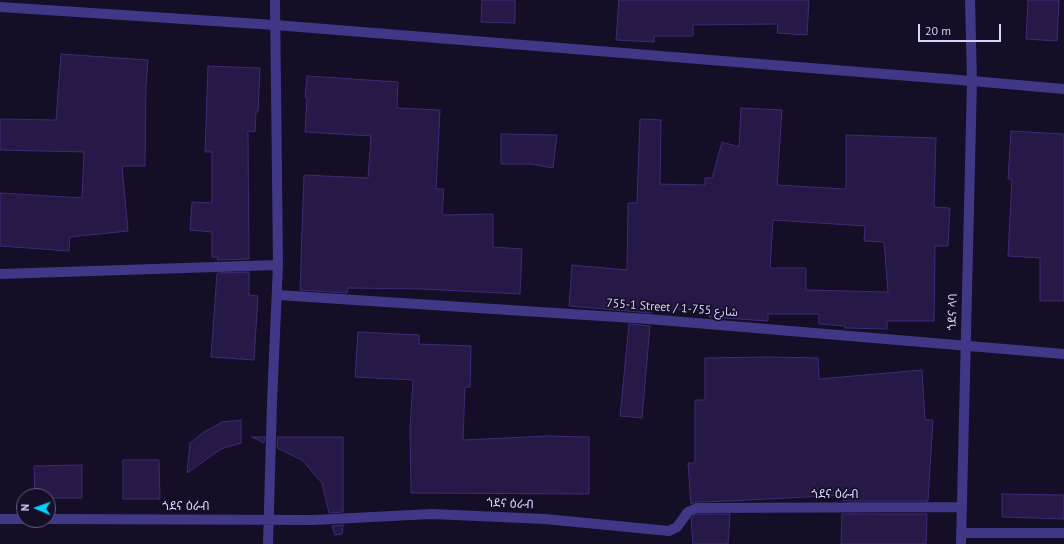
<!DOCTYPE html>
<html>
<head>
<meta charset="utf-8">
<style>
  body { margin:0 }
  #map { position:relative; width:1064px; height:544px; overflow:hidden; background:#140e26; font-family:"PT Sans",sans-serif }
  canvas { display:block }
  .north { position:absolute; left:16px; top:488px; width:40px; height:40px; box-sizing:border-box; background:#140e26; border:1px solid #645d7d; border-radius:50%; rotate:272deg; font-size:11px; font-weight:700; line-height:16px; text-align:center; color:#dbd3ff }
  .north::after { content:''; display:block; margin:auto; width:14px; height:18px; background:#00d1fe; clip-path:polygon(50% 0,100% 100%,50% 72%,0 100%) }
  .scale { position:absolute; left:918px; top:24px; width:83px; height:18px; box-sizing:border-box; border:2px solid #dbd3ff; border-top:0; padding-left:5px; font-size:12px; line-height:14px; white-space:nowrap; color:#dbd3ff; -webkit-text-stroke:3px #140e26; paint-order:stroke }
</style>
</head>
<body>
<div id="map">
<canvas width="1064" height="544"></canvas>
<div class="north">N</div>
<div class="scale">20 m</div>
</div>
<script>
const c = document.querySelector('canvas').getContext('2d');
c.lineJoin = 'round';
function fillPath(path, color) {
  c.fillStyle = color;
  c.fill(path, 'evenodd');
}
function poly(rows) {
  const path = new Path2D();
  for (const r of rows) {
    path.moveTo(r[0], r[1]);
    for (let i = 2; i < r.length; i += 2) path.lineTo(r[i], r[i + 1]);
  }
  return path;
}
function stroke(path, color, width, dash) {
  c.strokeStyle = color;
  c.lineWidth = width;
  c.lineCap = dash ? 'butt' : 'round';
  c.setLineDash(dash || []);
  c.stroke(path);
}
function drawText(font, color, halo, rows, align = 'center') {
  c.font = font + ' "PT Sans","Noto Sans Arabic","Noto Sans Ethiopic",sans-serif';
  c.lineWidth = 3.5;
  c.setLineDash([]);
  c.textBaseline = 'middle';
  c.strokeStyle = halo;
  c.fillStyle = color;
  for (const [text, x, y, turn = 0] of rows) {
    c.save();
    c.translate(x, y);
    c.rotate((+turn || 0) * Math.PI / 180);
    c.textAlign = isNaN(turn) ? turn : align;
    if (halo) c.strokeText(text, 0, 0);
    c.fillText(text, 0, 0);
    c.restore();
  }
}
const building = poly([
  [482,0,515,0,515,23,481,22,482,0],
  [619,0,809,0,807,35,777,33,778,24,693,25,693,36,654,36,654,42,616,40,619,0],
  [1028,0,1059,0,1057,41,1026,39,1028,0],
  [61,54,148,60,146,87,145,166,122,166,128,231,70,237,69,251,0,246,0,193,82,198,84,152,0,150,0,119,56,120,61,54],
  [208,66,260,68,258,112,256,112,255,132,248,131,249,259,217,260,218,257,212,257,212,232,190,230,192,202,212,203,212,152,205,152,208,66],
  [307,76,398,82,397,108,440,110,436,189,444,189,442,215,493,214,493,247,522,249,520,294,423,289,348,288,347,293,300,290,304,175,368,178,371,136,305,132,307,98,305,97,307,76],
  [741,108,782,110,777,185,846,189,846,135,936,138,934,207,950,208,948,246,935,246,934,321,887,321,887,329,845,328,845,326,819,324,819,314,768,314,768,321,709,317,709,311,652,308,651,313,569,306,572,265,627,270,628,203,637,203,640,119,661,120,660,184,705,185,705,178,712,178,722,142,739,147,741,108],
  [773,220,865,226,864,241,884,242,888,292,806,290,806,268,770,268,773,220],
  [1011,131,1064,134,1064,301,1040,301,1040,258,1008,256,1012,179,1008,179,1011,131],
  [501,134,557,135,553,168,531,164,501,164,501,134],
  [249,272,249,295,258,296,254,360,211,357,217,273,249,272],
  [629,324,650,326,642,418,620,416,629,324],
  [358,332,419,335,419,344,471,346,470,387,465,387,463,440,547,436,589,437,589,494,411,493,410,428,413,380,355,377,358,332],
  [768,357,818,358,819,379,922,370,925,420,933,420,928,501,843,501,843,495,730,501,697,502,691,504,688,463,695,463,695,400,705,400,705,358,768,357],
  [241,420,241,443,221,449,187,473,190,443,204,432,222,422,241,420],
  [252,437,265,437,264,443,252,437],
  [278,437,343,437,343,512,329,513,322,483,302,460,277,448,278,437],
  [123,460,159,460,160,499,123,499,123,460],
  [82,465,82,498,48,498,48,496,35,496,34,466,82,465],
  [1002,494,1064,495,1064,519,1002,517,1002,494],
  [698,514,730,514,728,544,693,544,691,518,698,514],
  [842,514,927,514,926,544,841,544,842,514],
  [343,525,342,534,335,535,332,526,343,525]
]);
const minor = poly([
  [0,7,275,25,972,81,1064,89],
  [0,274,278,265],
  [278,295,648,319,1064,354],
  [0,519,24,519],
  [48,519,314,520,431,514,545,519,669,531,677,527,688,512,697,508,961,507],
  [961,533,1064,533],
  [268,544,272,402,278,265,275,0],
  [961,544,972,81,970,0]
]);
const streetNames = [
  ["755-1 Street / شارع 755-1",672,308,4],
  ["ጎደና ላባ",953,312,-89],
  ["ጎደና ዕራብ",835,495],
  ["ጎደና ዕራብ",510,504,2],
  ["ጎደና ዕራብ",186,507]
];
fillPath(building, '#261948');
stroke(building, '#3f2a75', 1);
stroke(minor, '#403787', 10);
drawText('12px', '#dbd3ff', '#140e26', streetNames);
</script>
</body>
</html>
